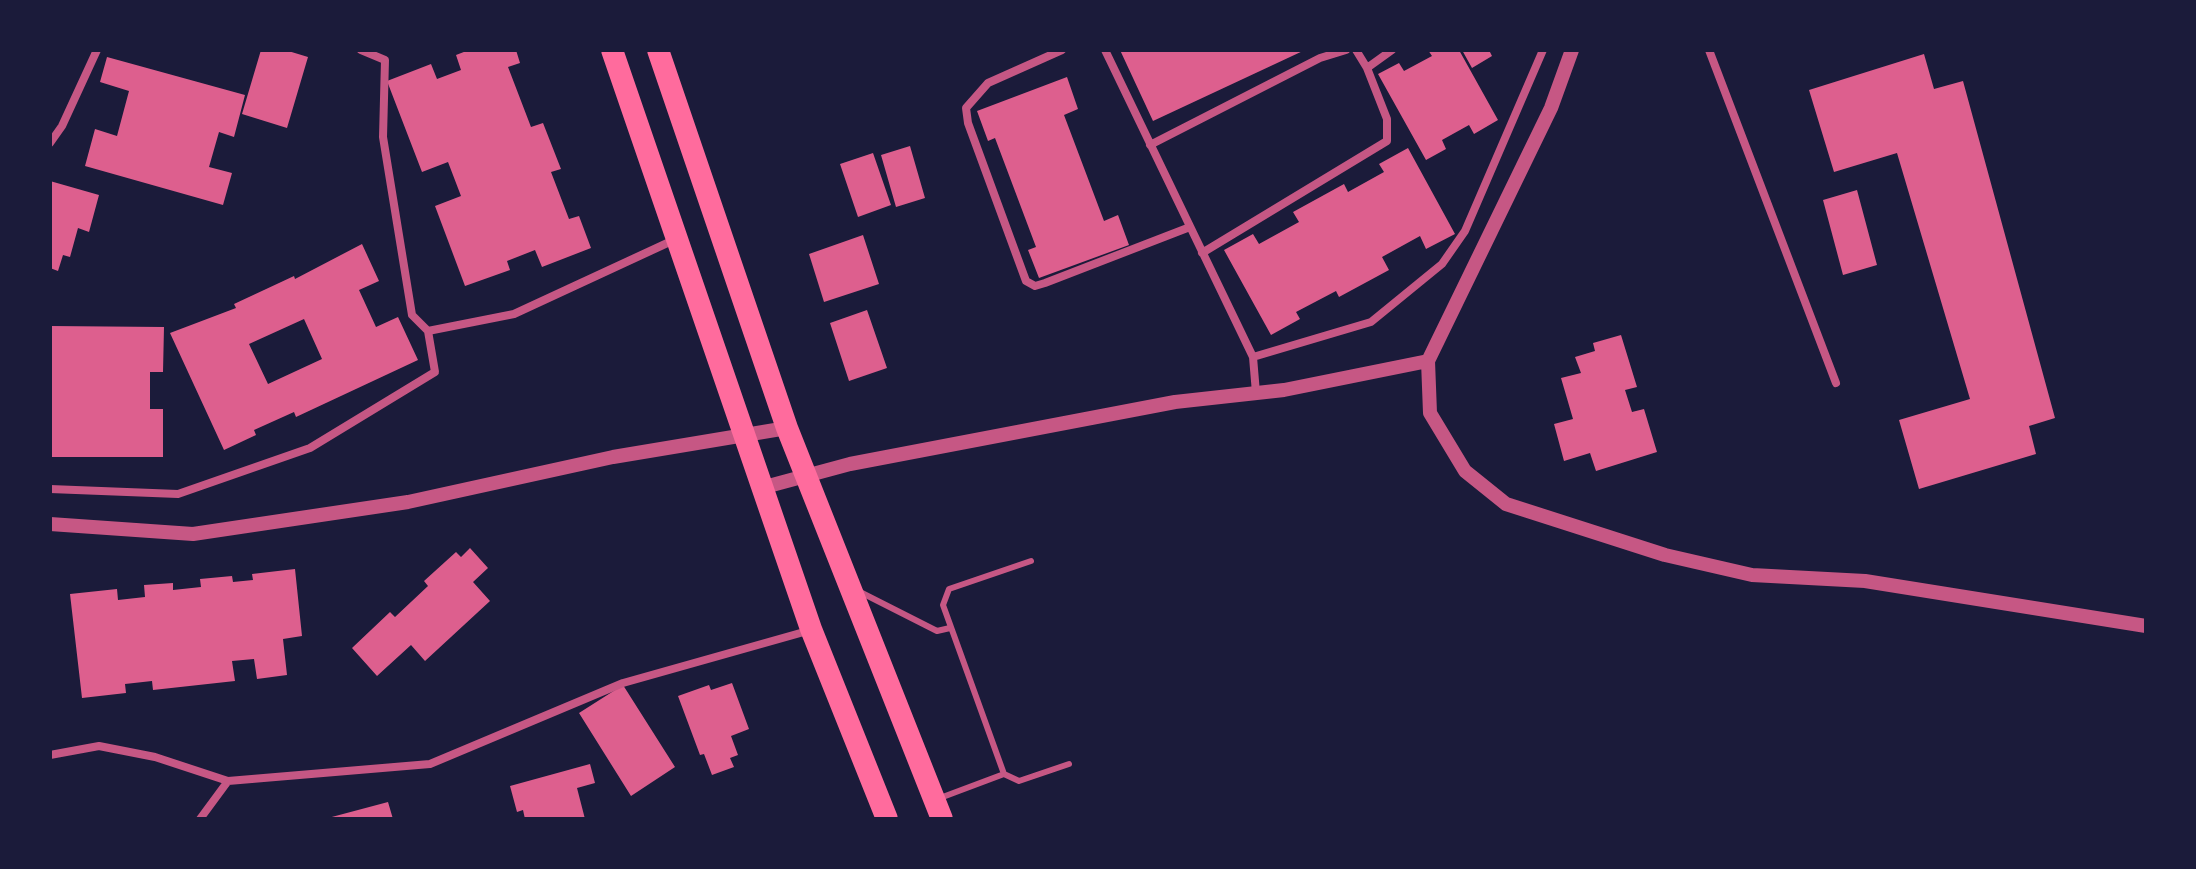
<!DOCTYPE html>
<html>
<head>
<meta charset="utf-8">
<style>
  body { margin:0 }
  #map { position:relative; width:2196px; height:869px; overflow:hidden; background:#1b1b3a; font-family:"Nunito Sans",sans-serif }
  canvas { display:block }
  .frame { position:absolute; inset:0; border:52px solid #1b1b3a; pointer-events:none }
</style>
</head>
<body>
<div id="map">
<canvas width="2196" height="869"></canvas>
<div class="frame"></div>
</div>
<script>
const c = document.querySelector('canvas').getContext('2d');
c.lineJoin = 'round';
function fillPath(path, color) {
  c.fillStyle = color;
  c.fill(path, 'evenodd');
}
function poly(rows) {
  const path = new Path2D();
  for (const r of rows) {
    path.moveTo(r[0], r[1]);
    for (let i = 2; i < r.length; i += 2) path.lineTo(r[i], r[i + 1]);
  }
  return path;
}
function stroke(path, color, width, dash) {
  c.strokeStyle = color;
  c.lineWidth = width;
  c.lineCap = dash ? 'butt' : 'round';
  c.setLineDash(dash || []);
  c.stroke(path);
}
const building = poly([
  [261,50,285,50,308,57,287,128,242,114],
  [469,50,516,50,520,63,508,67,531,127,543,123,561,169,551,172,569,219,579,216,591,248,542,267,535,250,507,261,510,270,465,286,435,206,461,196,448,162,422,172,387,81,431,64,437,79,461,70,456,55],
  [1120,50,1305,50,1153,121],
  [1428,50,1459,50,1498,120,1474,134,1469,125,1442,140,1446,149,1426,160,1378,74,1399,63,1404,71,1432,56],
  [1462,50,1489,50,1492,56,1472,68],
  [1924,54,1934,89,1963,81,2055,418,2029,426,2036,454,1919,489,1899,420,1970,399,1897,153,1834,172,1809,90],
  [107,57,245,95,234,137,219,132,209,167,232,173,223,205,85,166,95,129,117,136,129,91,100,82],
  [1067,77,1078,109,1064,115,1104,221,1118,215,1129,245,1039,278,1028,250,1036,247,995,138,988,141,977,111],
  [910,146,925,198,896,207,881,155],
  [1408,148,1455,234,1426,249,1420,236,1382,257,1389,270,1339,297,1336,291,1296,312,1300,319,1271,335,1224,250,1253,234,1259,244,1299,222,1293,212,1344,184,1348,192,1384,172,1379,164],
  [873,153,891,205,858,217,840,164],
  [50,181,99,195,89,232,78,228,70,257,63,255,58,271,50,268],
  [1857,190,1877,265,1843,275,1823,200],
  [863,235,879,284,824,302,809,254],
  [362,244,379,281,359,290,376,327,398,317,418,360,296,417,294,412,254,430,256,435,224,450,170,333,236,308,234,304,294,276,295,279],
  [304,319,322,359,268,384,249,344],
  [867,310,887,368,849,381,830,323],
  [50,326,164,327,163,372,150,372,150,409,163,409,163,457,50,457],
  [1621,335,1637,387,1625,390,1632,412,1644,409,1657,452,1596,471,1590,453,1564,461,1554,424,1573,419,1561,378,1581,373,1575,357,1595,351,1593,343],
  [470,548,488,568,473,582,490,601,425,661,411,645,377,676,352,648,390,612,395,617,428,586,424,581,456,552,461,557],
  [295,569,302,636,283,639,287,675,257,679,254,659,232,661,235,681,153,690,152,681,125,684,126,693,82,698,70,594,117,589,118,600,145,597,144,585,173,583,173,590,201,587,200,579,232,576,233,582,253,580,252,574],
  [732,683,749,729,731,736,738,755,730,758,734,767,712,775,704,754,700,755,678,696,709,685,711,690],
  [623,685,675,767,631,796,579,713],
  [590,764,595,783,577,788,585,819,525,819,523,810,517,812,510,786],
  [388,802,393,819,328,819,328,818]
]);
const service = poly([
  [1031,561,949,589,943,605,1004,774,1019,781,1069,764],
  [860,592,937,631,950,628],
  [940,798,1004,774]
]);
const minor = poly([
  [361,50,385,60,383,137,412,315,428,331,514,314,676,239],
  [1062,50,988,83,966,108,968,123,1026,281,1035,286,1045,283,1190,227],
  [1105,50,1253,357,1256,393],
  [1709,50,1836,383],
  [1367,68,1392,50],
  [50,143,62,126,97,50],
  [1150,145,1320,58,1346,50],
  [1202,253,1387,141,1387,119,1367,68,1356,50],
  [1253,357,1371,322,1442,264,1465,231,1543,50],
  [50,489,178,494,310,448,435,372,428,331],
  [50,755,99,746,155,757,228,781],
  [200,819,228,781,430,764,623,683,811,630]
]);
const tertiary = poly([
  [1428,361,1430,413,1465,471,1506,504,1665,555,1752,575,1865,581,2146,626],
  [761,488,850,464,1175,402,1284,390,1428,361,1551,108,1572,50],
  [50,524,193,534,408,502,613,457,787,428]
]);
const trunk = poly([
  [612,50,811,629,887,819],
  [658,50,787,428,942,819]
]);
fillPath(building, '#dd5f8e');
stroke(service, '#c65784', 6);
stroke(minor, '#c65784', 8);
stroke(tertiary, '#c65784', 14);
stroke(trunk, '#ff6b9d', 22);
</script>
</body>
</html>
